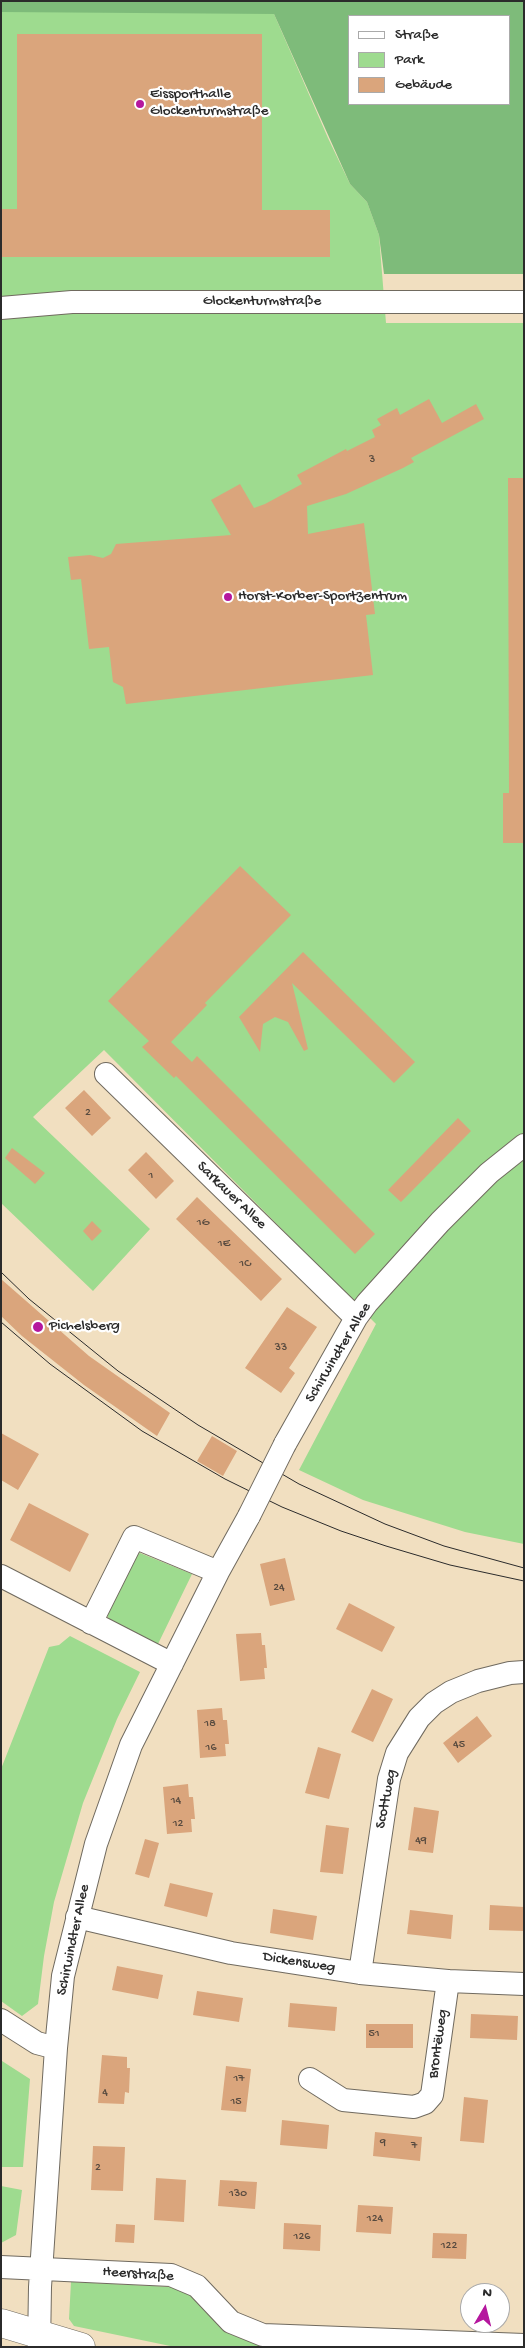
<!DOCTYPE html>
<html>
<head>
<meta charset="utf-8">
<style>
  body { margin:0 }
  #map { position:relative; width:525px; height:2348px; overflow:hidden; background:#f1dfc0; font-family:"Gochi Hand",sans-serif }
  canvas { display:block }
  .frame { position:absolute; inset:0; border:2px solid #2b2b2b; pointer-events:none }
  .legend { position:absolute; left:348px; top:15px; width:162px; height:90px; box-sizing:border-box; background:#fff; border:1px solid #aaa; margin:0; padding:6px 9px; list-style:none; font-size:15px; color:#2b2b2b }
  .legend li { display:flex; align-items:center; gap:10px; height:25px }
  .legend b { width:25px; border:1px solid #aaa }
  .north { position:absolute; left:460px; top:2283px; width:50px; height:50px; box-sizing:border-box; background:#fff; border:1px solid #aaa; border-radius:50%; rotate:8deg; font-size:14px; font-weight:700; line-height:20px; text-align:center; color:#2b2b2b }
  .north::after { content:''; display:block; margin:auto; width:18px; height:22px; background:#b5179e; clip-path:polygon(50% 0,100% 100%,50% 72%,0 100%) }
</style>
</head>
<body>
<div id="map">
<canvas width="525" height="2348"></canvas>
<div class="frame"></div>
<ul class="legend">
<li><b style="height:6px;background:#fff"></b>Straße</li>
<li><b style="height:14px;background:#9edb8f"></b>Park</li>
<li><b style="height:14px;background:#daa57c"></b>Gebäude</li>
</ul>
<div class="north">N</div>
</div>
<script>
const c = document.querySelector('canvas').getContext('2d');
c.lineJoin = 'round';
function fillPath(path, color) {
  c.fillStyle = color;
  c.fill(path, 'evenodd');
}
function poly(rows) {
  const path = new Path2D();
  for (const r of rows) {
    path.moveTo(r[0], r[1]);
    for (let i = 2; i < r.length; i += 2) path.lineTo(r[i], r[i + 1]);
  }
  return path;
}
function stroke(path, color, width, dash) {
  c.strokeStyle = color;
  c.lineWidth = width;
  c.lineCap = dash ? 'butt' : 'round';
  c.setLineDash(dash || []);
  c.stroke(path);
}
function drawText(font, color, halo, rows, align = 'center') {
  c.font = font + ' "Gochi Hand",sans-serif';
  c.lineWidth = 4.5;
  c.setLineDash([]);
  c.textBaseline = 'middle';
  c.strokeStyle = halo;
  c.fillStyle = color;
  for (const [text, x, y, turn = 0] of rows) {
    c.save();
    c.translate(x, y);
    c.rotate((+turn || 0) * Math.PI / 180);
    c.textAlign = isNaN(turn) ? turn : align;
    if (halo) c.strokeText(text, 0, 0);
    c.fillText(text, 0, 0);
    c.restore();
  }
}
const green = poly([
  [1,1,273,1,274,14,328,138,350,184,367,202,379,235,386,323,524,323,524,1544,465,1532,363,1500,299,1470,376,1324,104,1050,33,1117,150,1229,93,1291,1,1203],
  [140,1553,192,1574,158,1644,109,1619,107,1615,136,1555],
  [70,1636,140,1672,117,1719,83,1803,54,1902,44,1956,38,2004,22,2016,1,2001,1,1769,49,1647,59,1645],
  [2,2061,30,2079,23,2167,1,2167],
  [1,2186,22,2190,16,2235,1,2243],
  [71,2282,173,2287,187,2292,202,2305,341,2347,175,2347,74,2326,69,2319]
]);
const forest = poly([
  [1,1,524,1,524,274,384,274,379,235,367,202,350,184,274,14,1,12],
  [349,16,509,16,509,104,349,104]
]);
const building = poly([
  [17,34,262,34,262,210,330,210,330,257,1,257,1,209,17,209],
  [429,399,442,423,476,404,484,419,411,458,414,462,403,468,346,494,307,506,308,534,364,523,375,614,366,615,373,675,126,704,123,687,113,682,109,647,89,649,81,579,71,580,68,557,90,555,103,558,111,554,116,544,231,535,211,500,240,484,254,508,265,504,302,484,297,475,346,449,347,451,375,437,372,430,381,425,377,419,397,408,400,415],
  [508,478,524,478,524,843,503,843,503,793,509,793],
  [240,866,291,915,205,1003,207,1005,171,1042,192,1062,197,1056,375,1234,355,1254,176,1076,174,1078,142,1047,149,1041,108,1001],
  [303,952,415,1062,394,1083,292,983,308,1049,304,1051,288,1022,275,1017,263,1024,260,1052,239,1017],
  [84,1090,111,1118,92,1136,65,1108],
  [458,1118,471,1131,401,1202,388,1190],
  [12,1148,45,1173,35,1184,5,1158],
  [146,1152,174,1181,156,1199,128,1170],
  [197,1197,282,1279,261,1301,176,1219],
  [92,1221,102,1231,92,1241,83,1231],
  [1,1279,89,1356,170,1413,157,1436,84,1385,22,1336,1,1316],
  [287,1307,317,1327,289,1368,295,1373,281,1393,245,1368],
  [1,1433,39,1454,18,1490,1,1480],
  [212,1436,237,1451,223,1476,197,1461],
  [29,1503,89,1534,70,1572,10,1540],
  [285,1558,295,1600,270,1606,260,1564],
  [349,1603,395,1627,382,1652,336,1629],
  [261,1633,262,1645,265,1645,267,1668,264,1668,265,1679,240,1681,236,1634],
  [372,1689,393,1699,373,1742,351,1732],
  [222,1708,223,1720,227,1720,229,1744,225,1744,226,1756,200,1758,197,1710],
  [477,1716,492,1736,458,1763,443,1743],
  [318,1747,341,1754,329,1799,305,1793],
  [188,1784,189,1797,193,1797,195,1819,191,1819,192,1832,167,1834,163,1787],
  [414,1807,439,1811,433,1853,408,1850],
  [326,1825,349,1828,343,1874,320,1872],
  [145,1839,159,1843,149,1878,135,1874],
  [170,1883,213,1893,207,1917,164,1906],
  [490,1905,524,1907,524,1931,489,1930],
  [273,1909,317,1916,313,1940,270,1933],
  [410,1910,453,1915,451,1939,407,1934],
  [117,1966,163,1975,158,1999,112,1990],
  [197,1991,243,1998,239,2022,193,2015],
  [290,2003,337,2007,335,2031,288,2027],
  [471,2014,518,2016,517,2040,470,2038],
  [366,2024,413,2024,413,2048,366,2048],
  [102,2055,127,2057,127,2068,130,2068,129,2093,125,2092,124,2104,98,2103],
  [226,2066,251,2069,246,2112,221,2110],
  [464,2097,488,2100,484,2143,460,2141],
  [282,2120,329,2125,327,2149,280,2145],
  [375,2132,422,2137,420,2161,373,2156],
  [93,2146,125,2147,123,2191,91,2190],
  [156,2178,186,2180,184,2222,154,2220],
  [220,2180,257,2182,255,2209,218,2206],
  [358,2205,393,2207,391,2234,356,2232],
  [284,2223,321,2225,320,2251,283,2249],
  [116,2224,135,2225,134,2243,115,2242],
  [433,2233,467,2234,466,2259,432,2258]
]);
const minor = poly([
  [1,308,72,302,524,302],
  [106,1074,356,1318],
  [285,1444,356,1318,367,1303,440,1222,489,1173,524,1145],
  [1,1576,172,1664],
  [91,1623,134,1537,218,1572],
  [77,1917,231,1953,360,1973,448,1981,524,1984],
  [360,1973,389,1779,397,1753,419,1718,434,1703,451,1692,478,1681,510,1673,524,1672],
  [1,2020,37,2043,56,2048],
  [310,2079,343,2100,414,2107,425,2103,432,2095,448,1981],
  [1,2267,171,2275,197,2286,231,2322,263,2335,524,2345],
  [39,2347,40,2287,56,2048,63,1976,96,1844,131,1745,218,1572,249,1516]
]);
const major = poly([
  [1,2323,81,2347]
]);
const tram = poly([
  [1,1272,29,1299,118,1371,198,1425,299,1484,385,1524,444,1546,524,1568],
  [1,1322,50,1364,142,1431,225,1479,282,1507,341,1531,386,1546,450,1565,524,1581]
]);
const minorBridge = poly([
  [249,1516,285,1444]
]);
const markers = [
  [140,104,5,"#b5179e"],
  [228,597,5,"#b5179e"],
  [38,1327,6,"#b5179e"]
];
const numberNames = [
  ["3",372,460],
  ["2",88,1113],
  ["1",151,1176],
  ["1G",203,1223],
  ["1E",224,1244],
  ["1C",245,1264],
  ["33",281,1348],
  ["24",279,1588],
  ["18",210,1724],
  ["45",459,1745],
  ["16",211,1748],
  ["14",176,1801],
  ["12",178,1824],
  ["49",421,1841],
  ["51",374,2034],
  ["17",239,2079],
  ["4",105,2093],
  ["15",236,2102],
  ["9",383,2143],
  ["7",414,2146],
  ["2",98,2168],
  ["130",238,2194],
  ["124",375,2219],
  ["126",302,2237],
  ["122",449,2246]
];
const poiNames = [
  ["Eissporthalle",150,95],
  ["Glockenturmstraße",150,112],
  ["Horst-Korber-Sportzentrum",238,597],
  ["Pichelsberg",49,1327]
];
const streetNames = [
  ["Glockenturmstraße",262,302],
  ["Sarkauer Allee",231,1196,44],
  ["Schirwindter Allee",339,1353,-59],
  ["Scottweg",387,1799,-79],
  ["Schirwindter Allee",74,1940,-78],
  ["Dickensweg",299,1963,9],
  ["Brontëweg",439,2044,-82],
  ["Heerstraße",138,2275,4]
];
fillPath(green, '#9edb8f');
fillPath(forest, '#7ebb7a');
fillPath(building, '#daa57c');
stroke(minor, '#706a5f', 24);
stroke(major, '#706a5f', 29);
stroke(minor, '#fff', 22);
stroke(major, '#fff', 28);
stroke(tram, '#2b2b2b', 1);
stroke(minorBridge, '#706a5f', 24, []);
stroke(minorBridge, '#fff', 22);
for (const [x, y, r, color] of markers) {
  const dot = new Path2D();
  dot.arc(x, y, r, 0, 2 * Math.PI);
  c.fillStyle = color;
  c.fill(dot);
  stroke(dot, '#fff', 2);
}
drawText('12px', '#574a3f', null, numberNames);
drawText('15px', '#2b2b2b', '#fff', poiNames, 'left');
drawText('15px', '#2b2b2b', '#fff', streetNames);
</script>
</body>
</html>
